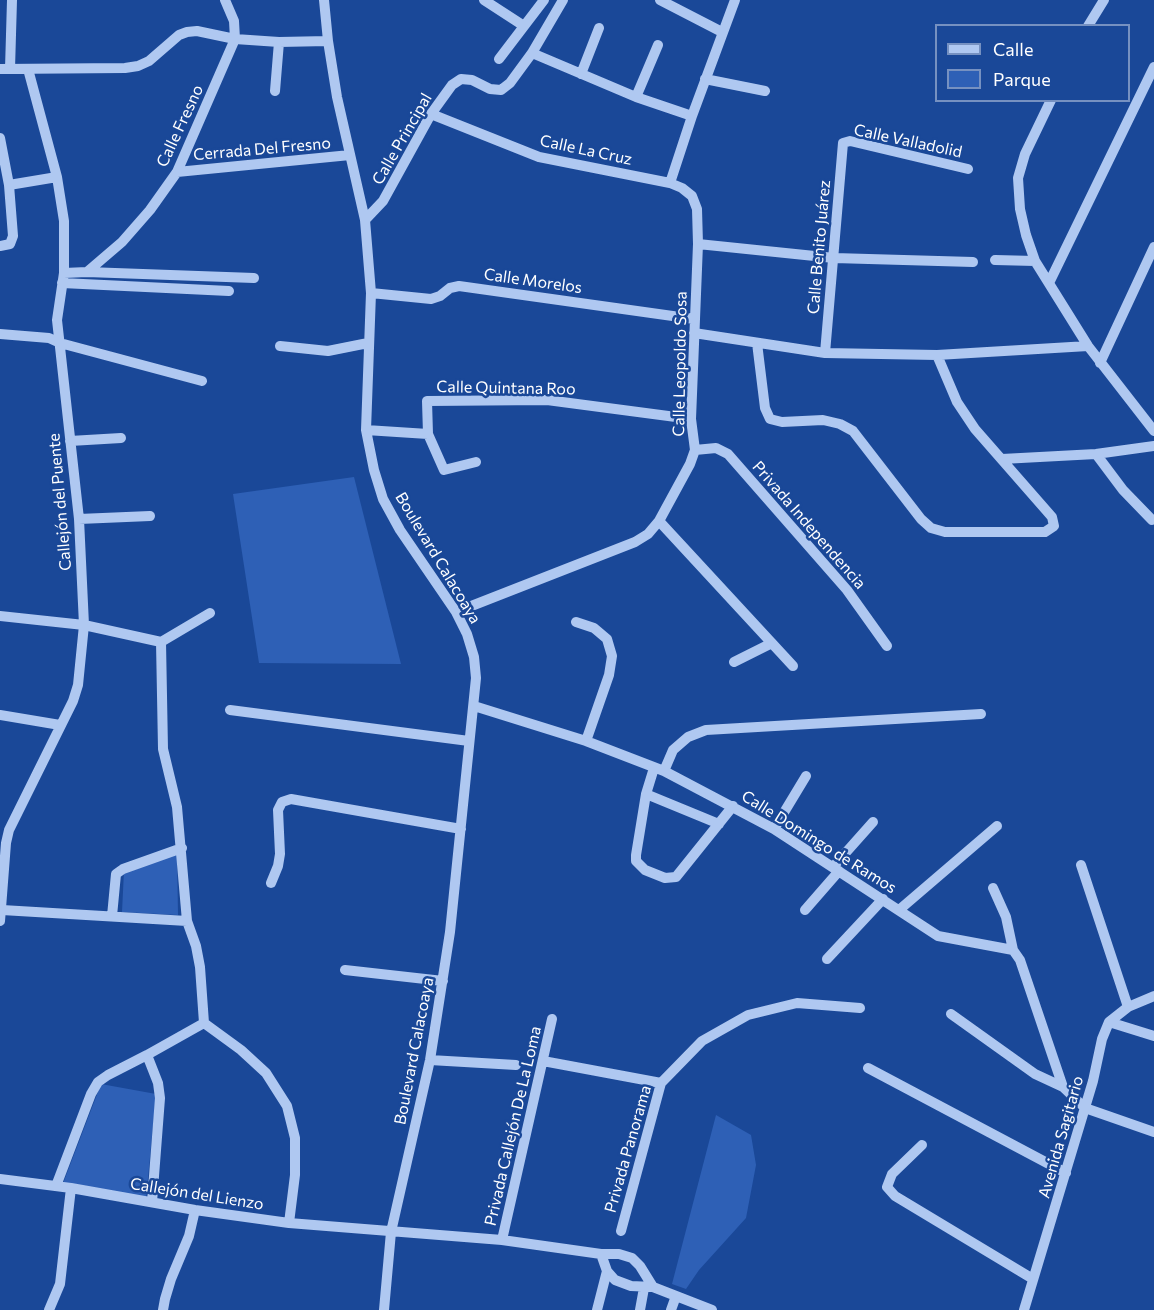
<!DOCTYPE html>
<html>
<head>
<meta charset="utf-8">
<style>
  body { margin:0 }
  #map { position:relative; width:1154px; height:1310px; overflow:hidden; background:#1a4898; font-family:Commissioner,sans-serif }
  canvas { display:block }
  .legend { position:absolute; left:935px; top:24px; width:195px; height:78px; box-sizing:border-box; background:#1a4898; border:2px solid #7691c1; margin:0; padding:8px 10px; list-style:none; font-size:18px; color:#fff }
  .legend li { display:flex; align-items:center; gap:12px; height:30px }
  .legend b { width:30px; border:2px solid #7691c1 }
</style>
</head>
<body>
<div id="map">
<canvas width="1154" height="1310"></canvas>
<ul class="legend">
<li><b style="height:8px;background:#afc8f1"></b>Calle</li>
<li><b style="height:16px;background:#2e60b6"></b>Parque</li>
</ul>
</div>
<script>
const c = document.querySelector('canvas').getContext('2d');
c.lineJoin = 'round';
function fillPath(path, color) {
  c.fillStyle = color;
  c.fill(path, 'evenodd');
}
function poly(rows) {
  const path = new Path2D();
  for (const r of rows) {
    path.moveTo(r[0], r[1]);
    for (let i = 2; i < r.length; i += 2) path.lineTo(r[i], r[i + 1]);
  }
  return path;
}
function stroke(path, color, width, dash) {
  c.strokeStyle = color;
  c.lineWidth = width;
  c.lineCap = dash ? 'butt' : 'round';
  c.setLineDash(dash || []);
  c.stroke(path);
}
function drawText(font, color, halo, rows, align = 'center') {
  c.font = font + ' Commissioner,sans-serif';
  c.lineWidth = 5;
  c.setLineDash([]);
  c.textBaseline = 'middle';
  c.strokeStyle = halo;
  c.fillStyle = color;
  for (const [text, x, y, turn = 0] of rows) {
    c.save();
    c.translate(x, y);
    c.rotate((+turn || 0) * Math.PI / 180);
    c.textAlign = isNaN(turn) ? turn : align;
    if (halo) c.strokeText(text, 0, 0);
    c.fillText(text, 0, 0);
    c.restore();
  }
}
const green = poly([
  [354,477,401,664,259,663,233,494],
  [177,853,178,915,122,912,124,871],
  [101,1084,156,1094,146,1199,62,1186],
  [716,1115,751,1135,756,1165,746,1218,699,1270,686,1289,672,1284]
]);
const minor = poly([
  [324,0,328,41,337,97,365,220,371,293,366,430,374,470,383,499,400,530,456,612,467,634,474,657,476,678,450,932,430,1060,391,1232,384,1310],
  [484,0,524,26],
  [660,0,722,32],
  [1088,26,1104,0],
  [532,53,636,97,692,116],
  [499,59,544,0],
  [0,69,125,68,138,66,149,61,179,35,187,32,197,31,235,39,279,42,328,41],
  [10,69,12,0],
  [581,74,599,28],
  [705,79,765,91],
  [275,91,279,42],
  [636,97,658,45],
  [1051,100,1025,154,1018,178,1020,209,1026,235,1035,261,1088,346,1154,431],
  [431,114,539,157,670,183,682,188,692,196,697,209,698,244,691,419,695,450,690,464,659,521,648,534,635,542,456,612],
  [0,138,9,185,13,236,10,244,0,246],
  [177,172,350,155],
  [670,183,692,116,735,0],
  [9,185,57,177],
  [365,220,383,201,431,114,452,85,461,79,472,80,490,89,501,90,510,83,532,53,563,0],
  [698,244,834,258,973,262],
  [995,260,1035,261],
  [87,272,122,242,150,210,177,172,235,39,234,21,225,0],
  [64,273,87,272,254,278],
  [62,283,229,291],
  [1049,283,1154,67],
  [371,293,431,299,440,296,450,288,459,286,694,319],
  [694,333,825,353,937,355,1088,346],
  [0,334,49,338,60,343,202,381],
  [757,343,765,408,770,419,782,422,823,420,840,424,853,431,921,519,931,528,945,532,1045,532,1054,526,1052,517,975,429,957,402,937,355],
  [280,346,328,351,368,343],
  [825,353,843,143,850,141,968,169],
  [1100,363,1154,247],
  [366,430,428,434],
  [70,441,121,438],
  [695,450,716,448,728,454,847,590,887,646],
  [1096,454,1123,490,1152,520],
  [1002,459,1096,454,1154,446],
  [476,462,444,470,428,434,427,401,547,400,691,419],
  [79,519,150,516],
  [659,521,793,666],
  [0,616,84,625,161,642,210,613],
  [576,622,594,628,607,639,612,656,609,675,586,741],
  [161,642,163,749,177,807,187,921,196,946,200,967,204,1023,241,1050,266,1073,287,1106,295,1138,295,1175,289,1223],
  [734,662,772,643],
  [474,706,586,741,664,771,774,829,938,936,1013,950],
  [230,710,469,741],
  [0,715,60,725],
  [654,768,646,794,636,855,636,861,645,870,665,878,676,877,733,806],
  [664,771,673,750,688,737,706,730,981,714],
  [646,794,719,824],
  [774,829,806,776],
  [1081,865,1128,1007],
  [833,867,873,822],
  [271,883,278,866,280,854,278,810,282,802,291,799,461,829],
  [993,888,1006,917,1013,950,1020,960,1063,1087],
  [2,910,187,921],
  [805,910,839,871],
  [899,910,997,826],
  [112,916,116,874,123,869,182,848],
  [0,921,6,843,9,830,73,701,78,685,84,625,79,519,57,320,64,273,64,221,57,177,28,69],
  [827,959,883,899],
  [345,970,443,981],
  [951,1014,1035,1074,1063,1087,1085,1108,1154,1132],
  [1109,1022,1154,1036],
  [430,1060,516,1065],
  [543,1061,661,1083],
  [868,1068,1066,1173],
  [922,1145,892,1174,887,1187,895,1196,1033,1279],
  [0,1179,71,1188,195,1210,289,1223,502,1240,601,1254,619,1254,632,1258,640,1266,653,1287],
  [56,1186,91,1094,98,1082,108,1075,147,1055],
  [152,1202,160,1098,158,1083,147,1055,204,1023],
  [621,1231,661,1083,702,1041,748,1015,797,1003,860,1008],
  [502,1240,552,1019],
  [601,1254,607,1271,615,1280,631,1286,653,1287,712,1310],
  [49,1310,60,1284,71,1188],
  [163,1310,165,1299,171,1279,189,1236,195,1210],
  [597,1310,607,1271],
  [640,1310,644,1288],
  [671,1310,676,1296],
  [1024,1310,1093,1081,1102,1039,1109,1022,1128,1007,1154,996]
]);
const streetNames = [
  ["Calle Fresno",180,126,-65],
  ["Calle Principal",402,139,-60],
  ["Calle Valladolid",908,141,12],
  ["Cerrada Del Fresno",262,149,-5],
  ["Calle La Cruz",586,150,12],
  ["Calle Benito Juárez",819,247,-85],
  ["Calle Morelos",533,281,8],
  ["Calle Leopoldo Sosa",680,364,-89],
  ["Calle Quintana Roo",506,388,1],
  ["Callejón del Puente",60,502,-95],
  ["Privada Independencia",809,525,49],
  ["Boulevard Calacoaya",438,558,59],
  ["Calle Domingo de Ramos",819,842,32],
  ["Boulevard Calacoaya",414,1051,-79],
  ["Privada Callejón De La Loma",513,1126,-77],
  ["Avenida Sagitario",1061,1137,-74],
  ["Privada Panorama",628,1149,-74],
  ["Callejón del Lienzo",197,1194,9]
];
fillPath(green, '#2e60b6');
stroke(minor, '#afc8f1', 10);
drawText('16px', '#fff', '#1a4898', streetNames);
</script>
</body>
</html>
